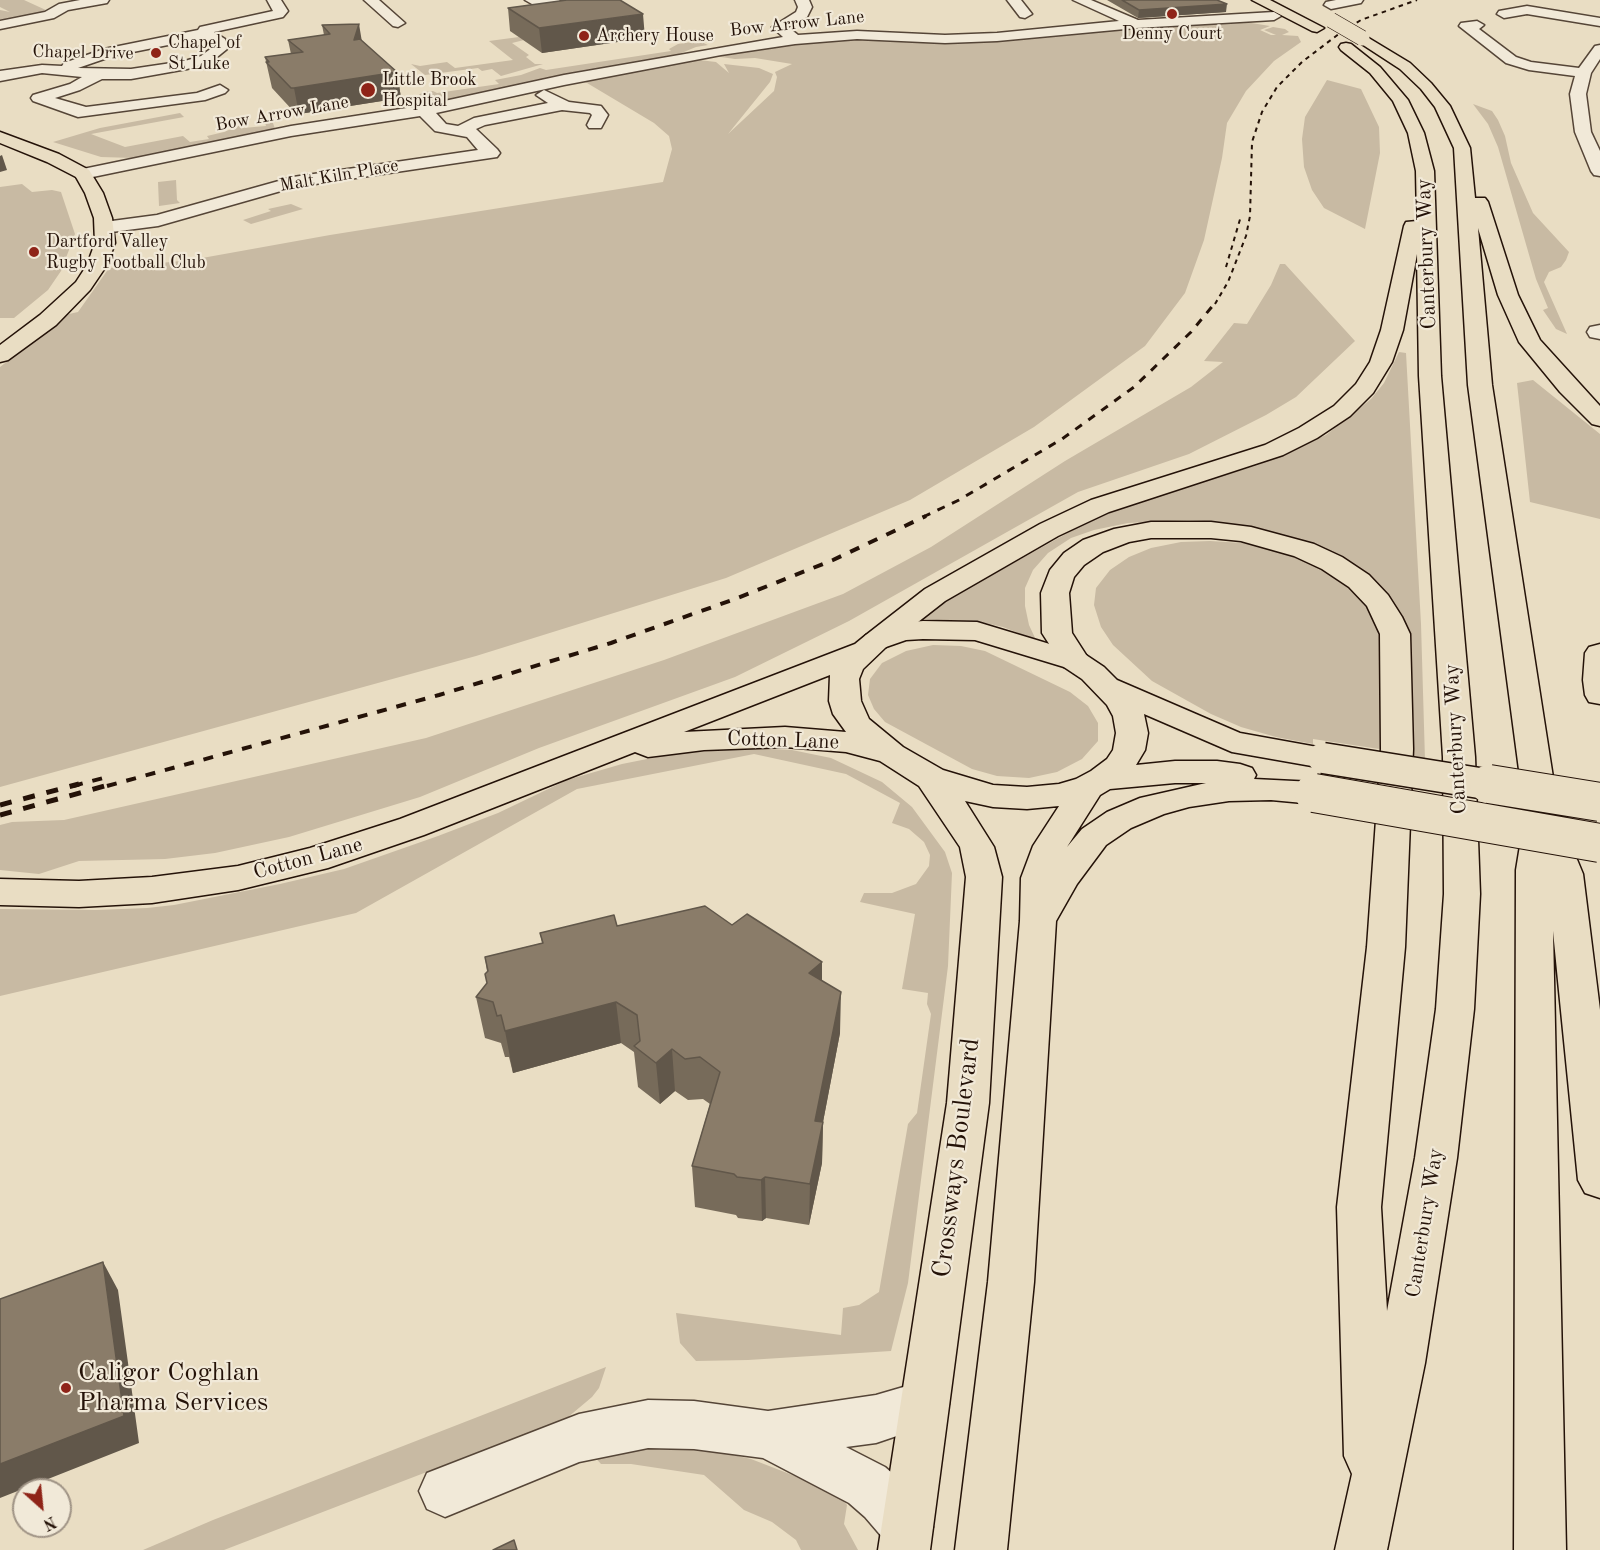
<!DOCTYPE html>
<html>
<head>
<meta charset="utf-8">
<style>
  body { margin:0 }
  #map { position:relative; width:1600px; height:1550px; overflow:hidden; background:#e9ddc3; font-family:"Old Standard TT",serif }
  canvas { display:block }
  .north { position:absolute; left:12px; top:1478px; width:60px; height:60px; box-sizing:border-box; background:#f1e9d8; border:2px solid #9f9385; border-radius:50%; rotate:153deg; font-size:16px; font-weight:700; line-height:24px; text-align:center; color:#241208 }
  .north::after { content:''; display:block; margin:auto; width:21px; height:27px; background:#8f2418; clip-path:polygon(50% 0,100% 100%,50% 72%,0 100%) }
</style>
</head>
<body>
<div id="map">
<canvas width="1600" height="1550"></canvas>
<div class="north">N</div>
</div>
<script>
const c = document.querySelector('canvas').getContext('2d');
c.lineJoin = 'round';
function fillPath(path, color) {
  c.fillStyle = color;
  c.fill(path, 'evenodd');
}
function poly(rows) {
  const path = new Path2D();
  for (const r of rows) {
    path.moveTo(r[0], r[1]);
    for (let i = 2; i < r.length; i += 2) path.lineTo(r[i], r[i + 1]);
  }
  return path;
}
function stroke(path, color, width, dash) {
  c.strokeStyle = color;
  c.lineWidth = width;
  c.lineCap = dash ? 'butt' : 'round';
  c.setLineDash(dash || []);
  c.stroke(path);
}
function drawText(font, color, halo, rows, align = 'center') {
  c.font = font + ' "Old Standard TT",serif';
  c.lineWidth = 4.5;
  c.setLineDash([]);
  c.textBaseline = 'middle';
  c.strokeStyle = halo;
  c.fillStyle = color;
  for (const [text, x, y, turn = 0] of rows) {
    c.save();
    c.translate(x, y);
    c.rotate((+turn || 0) * Math.PI / 180);
    c.textAlign = isNaN(turn) ? turn : align;
    if (halo) c.strokeText(text, 0, 0);
    c.fillText(text, 0, 0);
    c.restore();
  }
}
const green = poly([
  [0,0,24,0,48,11,55,11,0,24,0,10,10,12,0,7],
  [1233,20,1270,26,1260,30,1271,35,1276,35,1264,30,1273,27,1285,29,1289,32,1282,35,1298,36,1301,42,1274,61,1246,91,1227,123,1222,158,1204,240,1185,293,1145,346,1034,427,910,500,726,578,476,656,0,787,0,367,69,314,78,312,109,268,191,260,330,235,663,182,672,149,669,136,654,123,582,80,699,60,716,62,729,73,724,64,759,68,773,74,770,82,728,134,774,91,777,77,775,72,792,64,755,58,735,59,714,56,726,53,849,38,1079,32],
  [519,37,524,40,512,43,529,55,526,57,535,64,543,64,501,76,492,69,482,71,478,68,425,75,411,64,420,66,447,62,455,68,513,60,489,41],
  [699,41,708,45,696,47,662,61,434,104,425,102,417,96,423,92,433,91,437,93,499,84,495,80,521,75,540,68,546,70,671,51,669,49,678,44],
  [1327,80,1361,89,1379,127,1380,153,1365,229,1324,208,1312,190,1304,167,1302,139,1305,117],
  [1473,104,1492,111,1498,120,1505,136,1511,163,1533,213,1569,252,1566,260,1561,267,1549,272,1544,282,1567,334,1556,329,1543,310,1548,308,1536,279,1498,147,1488,124],
  [180,113,184,117,91,134,125,147,183,136,190,142,209,139,207,136,224,132,241,125,243,128,266,126,265,122,273,123,275,129,271,132,134,158,101,157,53,142,100,128],
  [176,180,177,200,180,203,159,206,158,182],
  [22,184,32,192,52,190,61,192,75,234,61,271,48,290,14,318,0,318,0,187],
  [291,204,303,209,251,224,243,220,271,211,268,209],
  [1280,264,1285,264,1355,341,1296,397,1266,415,1189,454,1078,492,849,621,735,677,539,748,420,797,289,837,215,853,165,859,79,861,39,874,0,870,0,825,12,822,64,820,426,738,664,660,843,594,931,547,1065,461,1191,387,1223,362,1204,361,1234,323,1247,324,1271,285],
  [1399,352,1406,353,1421,624,1425,760,1410,758,1409,640,1402,615,1386,594,1312,545,1284,535,1221,522,1188,520,1128,523,1094,530,1071,538,1048,553,1033,570,1025,588,1025,606,1029,625,1036,640,1003,627,976,621,921,619,918,616,1073,530,1114,511,1150,498,1258,465,1326,435,1371,399,1384,383],
  [1533,380,1600,434,1600,519,1530,502,1517,383],
  [1210,541,1243,543,1276,549,1303,558,1349,583,1382,623,1386,750,1313,739,1313,744,1276,737,1241,727,1211,714,1152,681,1113,645,1101,627,1094,605,1096,588,1110,570,1129,557,1151,548,1181,542],
  [933,645,961,646,985,651,1070,692,1088,706,1098,723,1098,741,1082,759,1057,772,1029,778,997,776,972,769,885,722,874,709,868,695,870,679,882,663,906,651],
  [750,748,792,750,831,758,882,782,912,807,945,852,952,873,948,966,908,1283,891,1351,748,1360,696,1361,680,1343,676,1313,841,1335,843,1308,859,1305,879,1292,908,1124,917,1113,931,1014,927,1004,928,993,902,989,915,914,860,902,864,893,892,893,916,884,929,866,930,855,924,842,909,829,892,823,900,803,846,774,754,754,577,789,356,913,0,996,0,909,96,910,147,908,174,905,280,884,344,869,438,836,498,813,567,780,622,764,672,754],
  [606,1367,599,1388,592,1397,567,1418,224,1550,143,1550,213,1520],
  [693,1446,751,1459,813,1483,841,1498,847,1505,844,1524,858,1550,801,1550,796,1540,772,1522,744,1510,704,1475,631,1464,601,1464,592,1454,652,1447]
]);
const minor = poly([
  [80,0,109,0,107,3,68,10,54,18,0,29,0,21,45,12,59,4,80,0],
  [267,0,281,0,288,11,283,17,214,32,225,39,227,49,211,62,187,69,131,79,102,79,80,90,55,98,86,107,197,93,220,85,228,90,225,93,205,100,78,117,33,101,31,98,33,95,70,84,82,77,42,73,0,81,0,71,42,65,62,66,64,63,104,49,198,30,200,27,273,11,267,0],
  [203,38,213,44,213,47,201,56,185,61,131,69,78,68,113,56,203,38],
  [364,0,379,0,405,23,398,27,393,26,364,0],
  [525,0,559,0,560,1,553,5,532,4,525,0],
  [795,0,809,0,812,7,807,17,788,27,798,35,857,31,945,35,997,33,1119,21,1073,0,1091,0,1138,20,1274,12,1281,16,1274,20,1136,28,997,41,945,43,857,39,795,44,721,55,564,85,436,113,446,124,458,126,474,118,548,103,536,95,544,90,569,102,601,106,608,115,601,128,589,128,587,125,592,115,590,113,562,110,485,125,476,129,497,149,500,153,497,157,295,187,158,226,104,233,97,231,95,227,97,223,157,215,293,177,478,150,467,137,435,131,420,116,291,136,83,179,77,178,74,174,77,170,83,169,291,126,426,105,564,75,783,37,772,27,796,12,798,7,795,0],
  [1007,0,1021,0,1032,14,1025,18,1020,17,1007,0],
  [1336,0,1363,0,1361,3,1331,9,1324,5,1326,2,1336,0],
  [1527,6,1600,18,1600,26,1527,14,1504,18,1497,14,1499,11,1527,6],
  [1477,21,1484,25,1479,29,1516,57,1531,62,1579,68,1595,46,1600,45,1600,59,1591,73,1586,94,1591,132,1600,151,1600,176,1594,175,1591,171,1575,132,1570,94,1575,76,1529,70,1506,63,1459,26,1461,23,1477,21],
  [1600,325,1600,339,1590,337,1587,332,1590,327,1600,325],
  [924,1381,941,1387,949,1404,941,1421,876,1443,846,1447,885,1467,901,1481,925,1509,933,1527,925,1545,915,1550,899,1550,889,1545,865,1517,849,1503,763,1458,694,1449,648,1448,579,1462,445,1517,427,1509,419,1491,427,1473,579,1414,648,1400,694,1401,768,1411,876,1395,924,1381]
]);
const major = poly([
  [0,132,59,154,89,170,103,193,112,218,115,243,107,265,90,290,56,325,8,360,0,362,0,345,40,315,76,282,87,265,95,243,94,218,85,193,76,177,47,162,0,143,0,132],
  [923,621,977,622,1086,655,1104,667,1117,680,1240,733,1323,748,1335,751,1339,758,1335,765,1323,768,1232,752,1144,714,1148,733,1145,750,1136,765,1175,761,1217,761,1240,764,1252,768,1256,775,1254,779,1314,782,1326,785,1331,793,1326,801,1314,804,1271,800,1229,801,1189,807,1164,814,1131,828,1106,845,1077,884,1056,921,1034,1282,1007,1550,955,1550,988,1282,1020,921,1021,878,1033,846,1059,806,1027,809,993,807,965,801,994,847,1002,877,989,1103,930,1550,878,1550,947,1103,966,877,960,847,919,786,880,761,846,752,785,747,704,750,648,757,635,752,424,835,328,868,238,890,152,903,79,907,0,905,0,879,79,881,152,877,238,866,310,848,400,819,855,644,866,635,902,623,923,621],
  [923,639,975,640,1064,667,1082,679,1107,705,1113,716,1116,733,1113,750,1107,759,1091,771,1076,779,1059,784,1027,787,993,785,943,770,903,747,869,719,861,701,859,679,863,669,886,647,906,640,923,639],
  [830,675,829,701,833,714,846,732,785,727,684,732,830,675],
  [1175,783,1206,783,1140,798,1107,812,1082,829,1067,847,1100,795,1110,789,1175,783]
]);
const highway = poly([
  [1252,0,1270,0,1324,28,1317,32,1312,31,1252,0],
  [1362,34,1410,63,1431,83,1450,106,1470,148,1475,198,1485,198,1488,202,1518,295,1540,340,1600,406,1600,426,1592,424,1560,392,1519,342,1498,295,1478,228,1492,385,1559,816,1583,874,1600,1010,1600,1198,1585,1193,1578,1180,1553,931,1566,1550,1514,1550,1516,870,1525,815,1468,385,1454,148,1435,107,1421,89,1400,69,1357,41,1355,38,1357,35,1362,34],
  [1346,43,1351,44,1380,67,1408,100,1424,133,1434,171,1441,376,1475,757,1480,894,1474,1009,1457,1158,1425,1363,1387,1550,1335,1550,1352,1474,1344,1456,1337,1207,1367,947,1381,749,1380,634,1367,606,1349,587,1322,569,1294,556,1241,541,1211,538,1151,538,1129,542,1103,552,1084,565,1074,577,1069,593,1072,633,1090,661,1086,667,1075,670,1064,667,1042,633,1041,593,1050,570,1064,553,1083,540,1114,529,1151,522,1211,522,1251,527,1314,544,1342,557,1369,575,1388,595,1402,617,1410,634,1413,749,1405,947,1381,1207,1387,1311,1415,1158,1436,1009,1444,894,1443,757,1419,376,1417,254,1403,330,1392,362,1373,393,1350,416,1317,438,1283,455,1109,512,1058,536,945,601,886,647,876,650,866,647,861,641,866,635,925,589,1040,524,1091,500,1265,445,1299,428,1334,406,1356,384,1370,362,1381,330,1404,226,1406,222,1417,221,1416,171,1408,133,1393,101,1370,73,1341,50,1339,47,1341,44,1346,43],
  [1600,644,1600,704,1589,702,1585,695,1583,680,1585,653,1589,647,1600,644]
]);
const railFar3 = poly([
  [1226,267,1241,216],
  [1215,304,1228,282,1246,236,1250,216,1252,142,1262,112,1277,87,1302,62,1340,33,1361,20,1417,0]
]);
const railFar2 = poly([
  [923,517,959,500,1062,439,1134,387,1191,332,1215,303]
]);
const railFar1 = poly([
  [73,786,107,777],
  [107,786,439,695,611,643,735,599,833,560,926,516]
]);
const rail = poly([
  [0,805,79,784],
  [0,815,112,784]
]);
const majorBridgeFar1 = poly([
  [1323,758,1498,786]
]);
const majorBridge = poly([
  [1489,784,1600,802],
  [1314,793,1600,843]
]);
const highwayBridge = poly([
  [1331,20,1362,38]
]);
const wall = poly([
  [1107,0,1217,0,1226,12,1138,18],
  [508,8,645,38,542,53,510,31],
  [322,25,361,40,397,72,401,98,299,114,296,114,272,88,265,57,291,54,288,40,324,35],
  [732,925,822,962,822,981,840,1033,823,1122,822,1163,809,1225,766,1218,762,1221,738,1218,736,1215,695,1207,692,1166,710,1104,703,1099,688,1100,675,1091,660,1104,638,1087,634,1052,621,1043,513,1073,509,1057,505,1057,501,1043,485,1038,476,997,487,984,487,971,485,957,542,943,540,933,617,926]
]);
const shadedWall = poly([
  [1227,4,1226,12,1138,18,1139,10],
  [643,14,645,38,542,53,539,28],
  [359,24,363,48,354,40],
  [397,72,401,98,299,114,294,88],
  [2,155,7,170,0,172,0,156],
  [822,962,822,1003,809,973],
  [841,992,840,1033,823,1122,822,1163,809,1225,810,1184,815,1121],
  [616,1002,621,1043,513,1073,505,1031],
  [672,1049,675,1091,660,1104,656,1063],
  [765,1177,766,1218,762,1221,761,1180],
  [103,1262,118,1290,139,1443,0,1498,0,1464]
]);
const building = poly([
  [567,0,620,0,643,14,539,28,508,8,567,0],
  [1122,0,1217,0,1227,4,1139,10,1122,0],
  [359,24,354,40,360,39,397,72,294,88,291,88,266,62,269,62,265,57,303,52,288,40,330,34,322,25,359,24],
  [705,906,732,925,747,914,822,962,809,973,841,992,815,1121,823,1122,810,1184,765,1177,761,1180,737,1177,734,1174,692,1166,720,1072,700,1057,685,1059,672,1049,656,1063,634,1046,640,1041,637,1015,616,1002,505,1031,501,1015,497,1016,493,1002,476,997,487,983,485,974,488,971,485,957,543,943,540,933,614,915,617,926,705,906],
  [103,1262,124,1416,0,1464,0,1299,103,1262],
  [514,1540,517,1550,493,1550,514,1540]
]);
const markers = [
  [1172,14,6,"#8f2418"],
  [584,36,6,"#8f2418"],
  [156,53,6,"#8f2418"],
  [368,90,8,"#8f2418"],
  [34,252,6,"#8f2418"],
  [66,1388,6,"#8f2418"]
];
const farStreetnames = [
  ["Bow Arrow Lane",797,24,-6],
  ["Chapel Drive",83,53,1],
  ["Bow Arrow Lane",282,114,-10],
  ["Malt Kiln Place",339,176,-10]
];
const farPoinames = [
  ["Denny Court",1172,34,"center"],
  ["Archery House",596,36],
  ["Chapel of",168,43],
  ["St Luke",168,64],
  ["Little Brook",382,80],
  ["Hospital",382,101],
  ["Dartford Valley",46,242],
  ["Rugby Football Club",46,263]
];
const streetNames = [
  ["Canterbury Way",1427,254,-92],
  ["Canterbury Way",1456,739,-93],
  ["Cotton Lane",783,741,2],
  ["Cotton Lane",308,859,-15],
  ["Canterbury Way",1425,1223,-81]
];
const nearStreetnames = [
  ["Crossways Boulevard",957,1158,-83]
];
const nearPoinames = [
  ["Caligor Coghlan",78,1373],
  ["Pharma Services",78,1403]
];
fillPath(green, '#c8baa3');
stroke(minor, '#554537', 3);
stroke(major, '#241208', 3);
stroke(highway, '#241208', 3);
fillPath(minor, '#f1e9d8');
fillPath(major, '#e9ddc3');
fillPath(highway, '#e9ddc3');
stroke(railFar3, '#241208', 2, [4.5, 4.5]);
stroke(railFar2, '#241208', 3, [8, 8]);
stroke(railFar1, '#241208', 4, [10, 10]);
stroke(rail, '#241208', 5, [12, 12]);
stroke(majorBridgeFar1, '#241208', 33, []);
stroke(majorBridge, '#241208', 40, []);
stroke(highwayBridge, '#241208', 16, []);
stroke(majorBridgeFar1, '#e9ddc3', 30);
stroke(majorBridge, '#e9ddc3', 38);
stroke(highwayBridge, '#e9ddc3', 15);
fillPath(wall, '#776b5a');
fillPath(shadedWall, '#61574a');
fillPath(building, '#8a7c69');
stroke(building, '#61574a', 1.5);
for (const [x, y, r, color] of markers) {
  const dot = new Path2D();
  dot.arc(x, y, r, 0, 2 * Math.PI);
  c.fillStyle = color;
  c.fill(dot);
  stroke(dot, '#f1e9d8', 2);
}
drawText('18px', '#241208', '#f1e9d8', farStreetnames);
drawText('18px', '#241208', '#f1e9d8', farPoinames, 'left');
drawText('21px', '#241208', '#f1e9d8', streetNames);
drawText('26px', '#241208', '#f1e9d8', nearStreetnames);
drawText('26px', '#241208', '#f1e9d8', nearPoinames, 'left');
</script>
</body>
</html>
